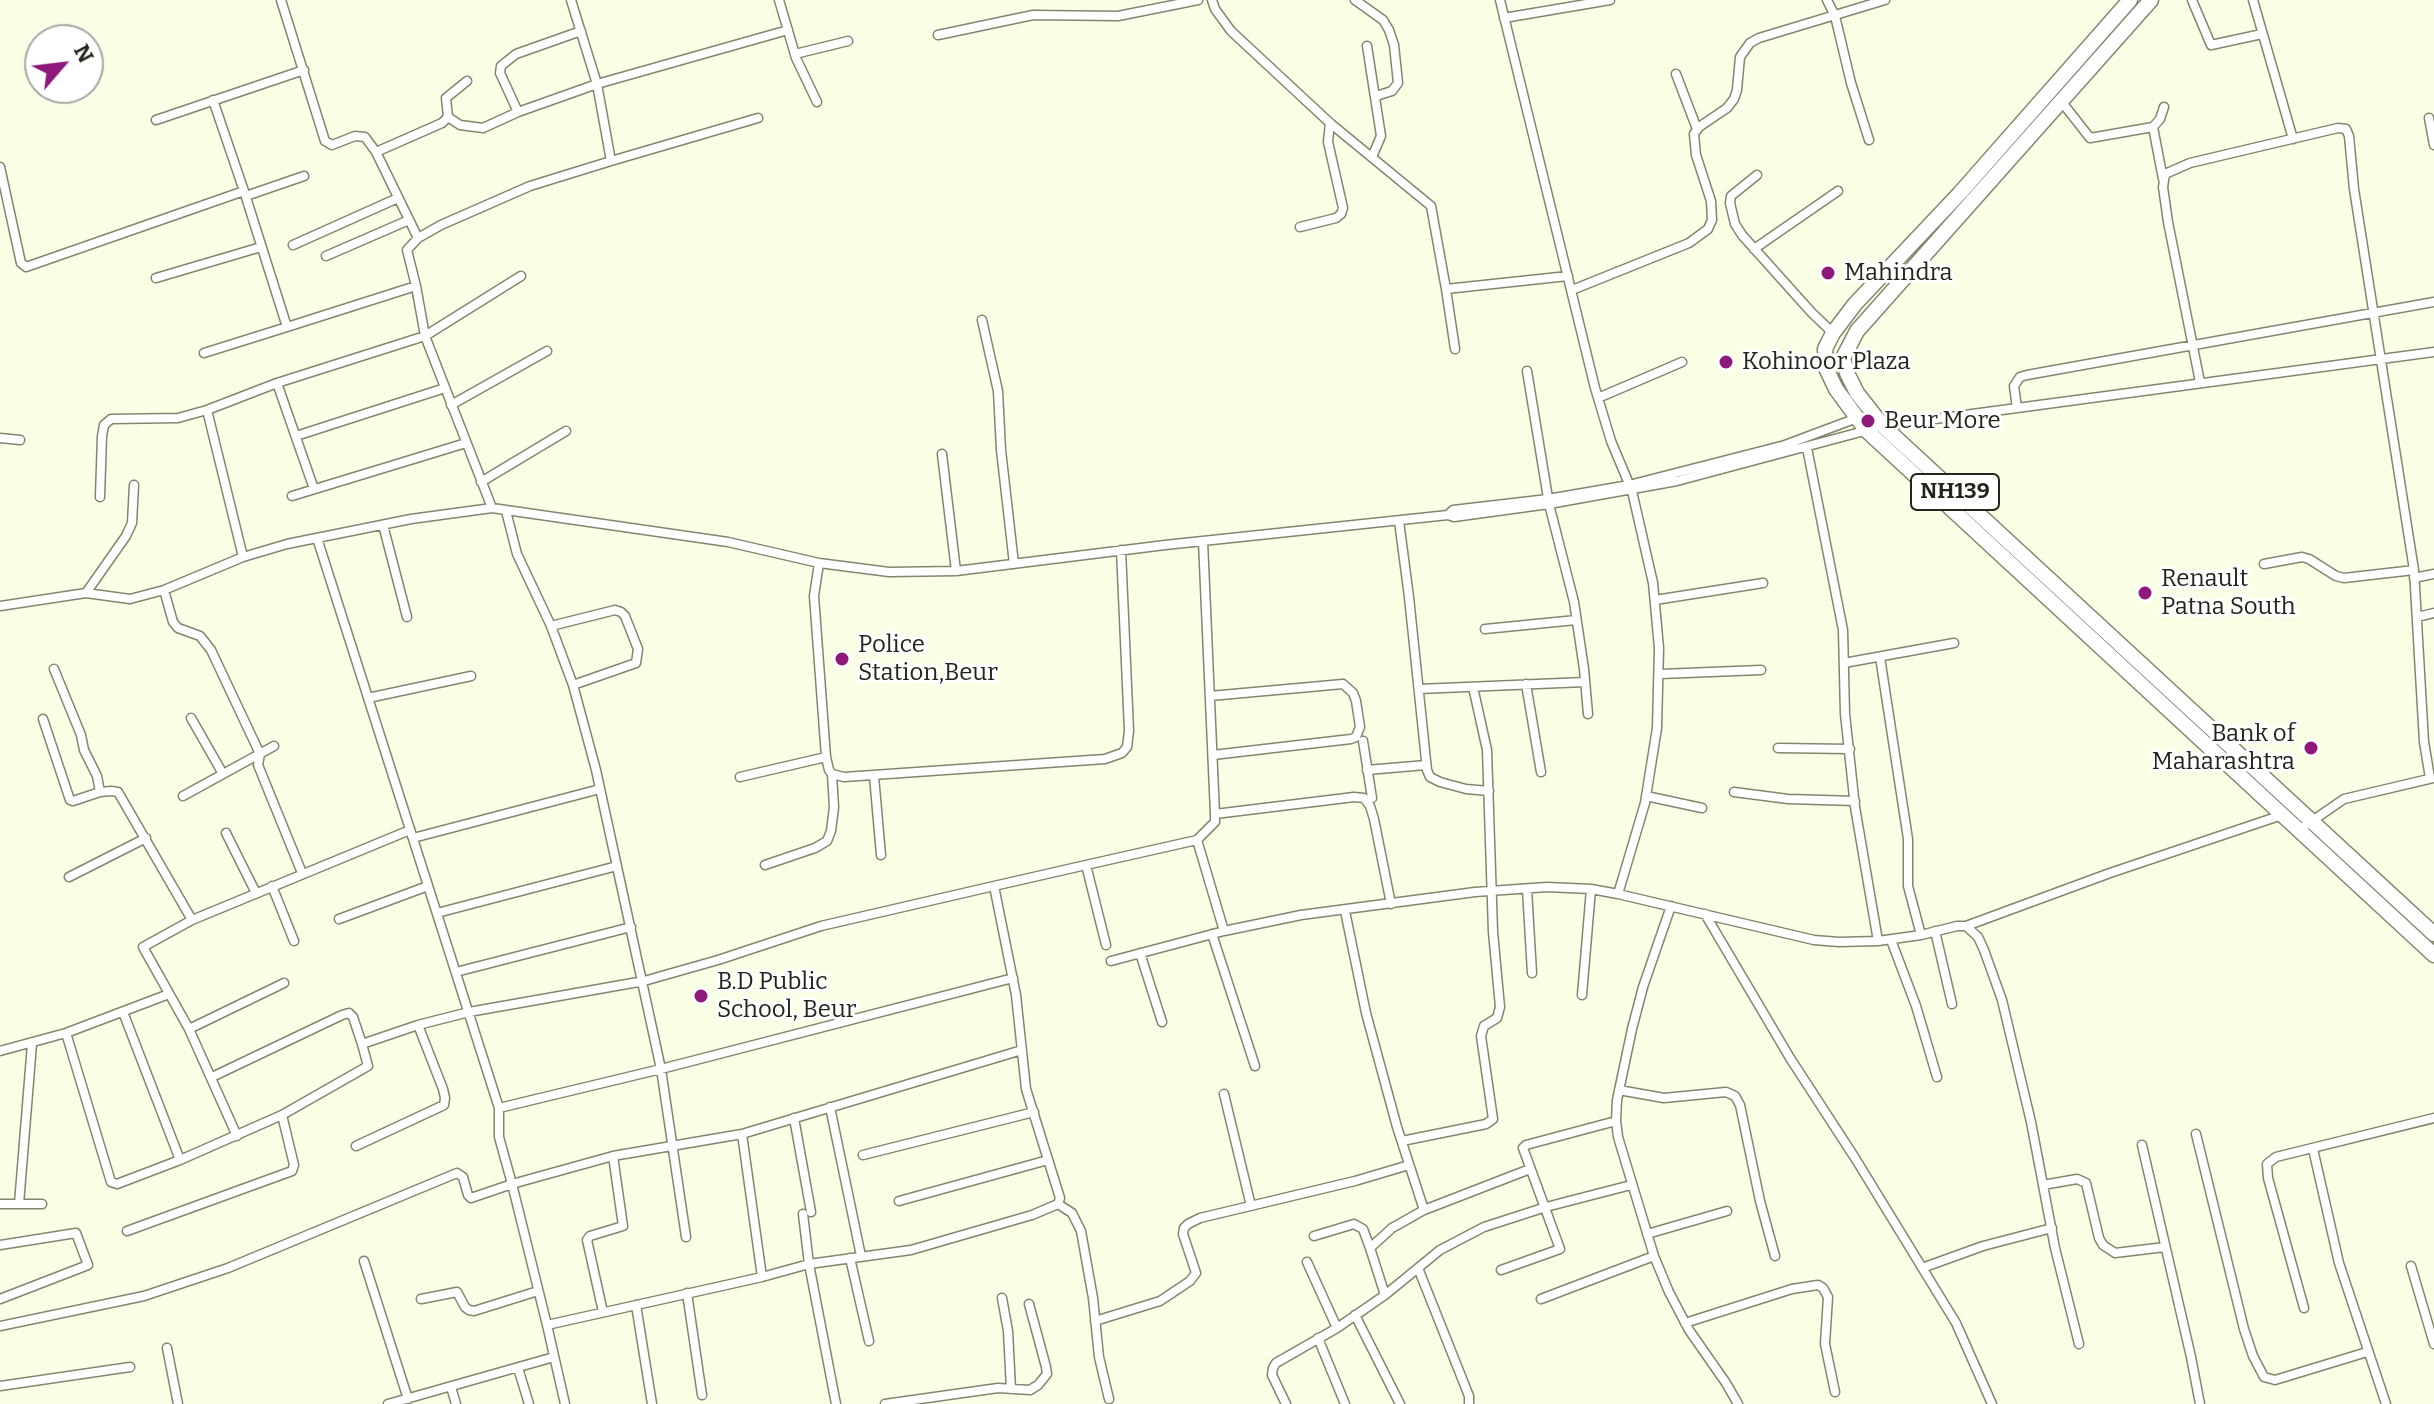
<!DOCTYPE html>
<html>
<head>
<meta charset="utf-8">
<style>
  body { margin:0 }
  #map { position:relative; width:2434px; height:1404px; overflow:hidden; background:#f8ffe4; font-family:Bitter,serif }
  canvas { display:block }
  .north { position:absolute; left:24px; top:24px; width:80px; height:80px; box-sizing:border-box; background:#fff; border:2px solid #a7a8a4; border-radius:50%; rotate:62deg; font-size:22px; font-weight:700; line-height:32px; text-align:center; color:#23251b }
  .north::after { content:''; display:block; margin:auto; width:28px; height:36px; background:#8e197a; clip-path:polygon(50% 0,100% 100%,50% 72%,0 100%) }
</style>
</head>
<body>
<div id="map">
<canvas width="2434" height="1404"></canvas>
<div class="north">N</div>
</div>
<script>
const c = document.querySelector('canvas').getContext('2d');
c.lineJoin = 'round';
function poly(rows) {
  const path = new Path2D();
  for (const r of rows) {
    path.moveTo(r[0], r[1]);
    for (let i = 2; i < r.length; i += 2) path.lineTo(r[i], r[i + 1]);
  }
  return path;
}
function stroke(path, color, width, dash) {
  c.strokeStyle = color;
  c.lineWidth = width;
  c.lineCap = dash ? 'butt' : 'round';
  c.setLineDash(dash || []);
  c.stroke(path);
}
function drawText(font, color, halo, rows, align = 'center') {
  c.font = font + ' Bitter,serif';
  c.lineWidth = 6;
  c.setLineDash([]);
  c.textBaseline = 'middle';
  c.strokeStyle = halo;
  c.fillStyle = color;
  for (const [text, x, y, turn = 0] of rows) {
    c.save();
    c.translate(x, y);
    c.rotate((+turn || 0) * Math.PI / 180);
    c.textAlign = isNaN(turn) ? turn : align;
    if (halo) c.strokeText(text, 0, 0);
    c.fillText(text, 0, 0);
    c.restore();
  }
}
const minor = poly([
  [281,0,325,141,332,145,355,136,365,137,376,152,418,238],
  [779,0,796,58,817,102],
  [1212,0,1215,9,1231,31,1330,123,1431,206,1446,289,1568,276],
  [1355,0,1383,20,1389,30,1394,45,1398,83,1392,91,1376,96],
  [1500,0,1595,388,1611,441,1632,491,1653,583,1659,648,1657,728,1645,803,1618,894],
  [1827,0,1835,16,1851,83,1869,140],
  [2192,0,2211,45,2262,34],
  [2253,0,2293,139],
  [1504,18,1610,0],
  [938,35,1033,15,1118,16,1198,0],
  [1367,46,1381,136,1372,157],
  [795,54,848,41],
  [1676,74,1697,129],
  [213,100,244,191],
  [2061,101,2090,138,2153,127,2163,179],
  [518,112,500,73,501,66,516,54,581,31],
  [448,117,460,125,483,128,518,112,597,84,788,30],
  [2429,118,2434,145],
  [156,120,304,70],
  [2153,127,2160,119,2164,107],
  [376,152,442,123,448,117,446,98,467,81],
  [611,161,758,118],
  [0,167,21,263,26,267,244,191,287,327,416,286,425,336,492,508,728,542,819,563,889,572,956,571,1165,545,1448,515,1454,517,1549,504,1677,481,1883,426,2434,352],
  [1757,175,1731,196,1730,203,1735,224,1742,235,1812,313,1833,333],
  [246,196,304,176],
  [1300,227,1336,218,1341,214,1343,208,1328,142,1330,123],
  [293,245,398,198],
  [1754,249,1838,191],
  [326,256,409,220],
  [156,278,261,247],
  [416,286,407,250,418,238,441,225,530,186,611,161,597,84,571,0],
  [1446,289,1455,349],
  [1572,290,1689,243,1708,229,1712,220,1711,201,1696,155,1694,134,1699,127,1727,108,1734,99,1737,90,1740,57,1750,43,1759,38,1885,0],
  [982,320,998,391,1001,450,1014,564],
  [204,353,287,327],
  [1527,371,1549,504,1574,602,1584,669,1588,714],
  [2200,382,2168,222,2163,187,2165,174,2190,163,2338,128,2346,129,2349,136,2354,189,2414,570,2424,742,2430,778],
  [277,383,314,489],
  [1598,398,1682,362],
  [451,405,547,351],
  [2017,408,2014,386,2020,377,2027,375,2434,302],
  [296,436,445,388],
  [0,438,20,440],
  [1807,448,1843,630,1845,714,1855,807,1878,941],
  [942,454,956,571],
  [481,482,566,431],
  [292,496,466,443],
  [100,497,102,436,104,425,111,419,178,418,207,410],
  [506,511,517,554,551,626,573,685,596,770,661,1069,686,1237],
  [1448,515,1453,510,1548,499,1629,485,1785,445,1857,418],
  [1399,521,1409,597,1427,770,1430,777,1440,782,1466,789,1489,791],
  [383,525,407,617],
  [243,557,207,410,277,383,425,336,521,276],
  [819,563,814,596,826,757,829,770,832,774,844,777,1105,759,1122,753,1127,747,1129,731,1121,550],
  [2264,564,2302,557,2309,559,2336,576,2344,578,2414,570],
  [2414,578,2434,574],
  [164,590,173,622,178,628,200,636,211,650,260,754,258,765,302,873],
  [86,593,126,536,132,523,134,485],
  [1655,600,1763,583],
  [0,606,86,593,130,599,164,590,243,557,287,544,411,519,492,508],
  [2417,617,2434,613],
  [551,626,615,610,621,612,625,616,638,649,636,663,573,685],
  [1485,629,1576,620],
  [1880,657,1908,839,1908,886,1921,935],
  [1844,663,1954,643],
  [54,669,81,735,84,750,97,776,100,792],
  [1660,674,1761,670],
  [1526,684,1541,772],
  [1419,689,1585,682],
  [1210,696,1343,684,1353,693,1356,701,1360,727,1356,737,1351,739,1213,755],
  [368,698,471,676],
  [191,718,223,774],
  [43,719,70,800,73,801,100,792,111,791,118,792,192,920],
  [1363,741,1372,798],
  [1778,748,1850,749],
  [1367,770,1426,765],
  [874,776,881,855],
  [740,777,826,757],
  [1734,792,1788,799,1855,801],
  [183,796,274,746],
  [1646,796,1702,808],
  [1215,814,1354,797,1364,798,1370,806,1374,819,1391,904],
  [2299,830,2344,799,2433,778],
  [226,833,256,893],
  [413,838,600,789],
  [1197,840,1215,822,1215,814,1203,541],
  [765,865,815,848,827,841,831,831,834,807,832,774],
  [1086,865,1197,840,1224,931],
  [69,877,146,838],
  [272,886,294,941],
  [1527,889,1532,973],
  [1671,906,1643,987,1632,1029,1617,1100,1616,1121,1618,1137,1654,1256,1669,1292,1689,1330,1726,1383,1738,1404],
  [1345,911,1366,1013,1397,1127,1424,1210],
  [437,913,617,866],
  [1705,914,1790,1058,1855,1158,1956,1323,1992,1404],
  [339,919,428,886],
  [1966,926,2110,873,2282,815],
  [1935,931,1952,1004],
  [1212,934,1255,1066],
  [1891,940,1916,1006,1937,1077],
  [1140,953,1162,1022],
  [1111,961,1224,931,1301,915,1475,892,1547,887,1591,889,1618,894,1814,940,1839,942,1878,941,1921,935,1957,926,1966,926,1978,937,1984,950,2002,1000,2031,1122,2055,1248,2079,1344],
  [456,972,631,927],
  [1582,995,1591,889],
  [123,1012,180,1160],
  [189,1029,284,983],
  [66,1033,111,1182,117,1184,180,1160,282,1115,368,1066,362,1044,418,1025,469,1012,644,981,718,960,821,926,994,886],
  [0,1051,66,1033,169,994],
  [212,1077,342,1015,349,1013,353,1017,362,1044],
  [1619,1090,1664,1098,1726,1092,1735,1096,1740,1105,1760,1201,1775,1256],
  [1224,1094,1251,1206],
  [830,1107,861,1256],
  [499,1108,661,1069,1013,978],
  [794,1118,811,1212],
  [742,1134,1022,1050],
  [2196,1134,2244,1329,2253,1356,2264,1377,2275,1380,2367,1352],
  [237,1136,189,1029,143,947,192,920,410,830],
  [1402,1141,1486,1124,1493,1119,1481,1036,1484,1026,1497,1018,1500,1007,1493,932,1487,750,1473,687],
  [2142,1145,2191,1357,2200,1404],
  [356,1146,444,1105,445,1098,443,1089,418,1025],
  [2313,1149,2339,1263,2386,1404],
  [863,1155,1034,1112],
  [2043,1185,2077,1179,2086,1183,2099,1238,2103,1245,2115,1253,2165,1247],
  [899,1201,1048,1160],
  [0,1204,42,1204],
  [19,1204,32,1044],
  [1058,1204,1072,1213,1081,1231,1093,1298,1099,1357,1109,1399],
  [803,1214,809,1264,911,1250,1032,1215,1058,1204,1060,1198,1026,1089,1016,995,994,886,1086,865,1106,945],
  [127,1231,292,1171,294,1165,282,1115],
  [1647,1234,1727,1211],
  [1314,1236,1354,1224,1363,1229,1370,1248],
  [0,1245,76,1233,88,1265,0,1299],
  [850,1258,869,1341],
  [364,1261,408,1399],
  [1307,1262,1337,1328],
  [2411,1266,2434,1344],
  [1922,1268,1983,1246,2052,1228],
  [1501,1270,1560,1249,1523,1148,1526,1145,1616,1121],
  [762,1277,809,1264,836,1404],
  [687,1293,702,1395],
  [1385,1295,1418,1268],
  [1002,1298,1008,1331,1011,1389],
  [421,1299,457,1292,465,1307,469,1310,474,1311,538,1291],
  [1541,1299,1654,1256],
  [636,1305,652,1404],
  [2304,1308,2268,1178,2267,1164,2276,1157,2434,1118],
  [603,1312,587,1240,590,1236,623,1226,613,1156],
  [1355,1315,1400,1404],
  [1095,1321,1160,1301,1190,1281,1196,1273,1183,1234,1184,1228,1188,1224,1200,1218,1355,1181,1409,1165],
  [1685,1323,1792,1289,1818,1285,1823,1288,1828,1297,1825,1344,1835,1392],
  [547,1325,512,1184,613,1156,742,1134,762,1277,547,1325,565,1404],
  [0,1326,144,1296,228,1268,457,1173,463,1177,468,1195,471,1198,512,1184,499,1137,499,1108,317,538],
  [1318,1338,1345,1404],
  [167,1348,178,1404],
  [518,1368,529,1404],
  [0,1386,130,1367],
  [451,1387,456,1404],
  [388,1404,554,1357],
  [885,1404,998,1388,1030,1390,1038,1385,1047,1374,1046,1367,1029,1304],
  [1286,1404,1272,1375,1273,1368,1276,1363,1337,1328,1385,1295,1370,1248,1392,1228,1424,1210,1530,1169],
  [1469,1404,1469,1396,1418,1268,1440,1250,1484,1227,1546,1207,1631,1185]
]);
const trunk = poly([
  [2130,0,1960,193,1855,304,1833,333,1825,349,1826,368,1836,389,1866,430,2434,955],
  [2151,0,1857,331,1843,358,1847,373,1857,393,1883,426,2434,934]
]);
const markers = [
  [1828,273,8,"#8e197a"],
  [1726,362,8,"#8e197a"],
  [1868,421,8,"#8e197a"],
  [2145,593,8,"#8e197a"],
  [842,659,8,"#8e197a"],
  [2311,748,8,"#8e197a"],
  [701,996,8,"#8e197a"]
];
const shields = [
  [1955,492,88]
];
const shieldNames = [
  ["NH139",1955,492]
];
const poiNames = [
  ["Mahindra",1844,273],
  ["Kohinoor Plaza",1742,362],
  ["Beur More",1884,421],
  ["Renault",2161,579],
  ["Patna South",2161,607],
  ["Police",858,645],
  ["Station,Beur",858,673],
  ["Bank of",2295,734,"right"],
  ["Maharashtra",2295,762,"right"],
  ["B.D Public",717,982],
  ["School, Beur",717,1010]
];
stroke(minor, '#81876e', 11);
stroke(trunk, '#81876e', 17);
stroke(minor, '#fff', 8);
stroke(trunk, '#fff', 14);
for (const [x, y, r, color] of markers) {
  const dot = new Path2D();
  dot.arc(x, y, r, 0, 2 * Math.PI);
  c.fillStyle = color;
  c.fill(dot);
  stroke(dot, '#fff', 3);
}
for (const [x, y, w] of shields) {
  const box = new Path2D();
  box.roundRect(x - w / 2, y - 18, w, 36, 6);
  c.fillStyle = '#fff';
  c.fill(box);
  stroke(box, '#23251b', 2);
}
drawText('bold 22px', '#23251b', null, shieldNames);
drawText('24px', '#23251b', '#fff', poiNames, 'left');
</script>
</body>
</html>
